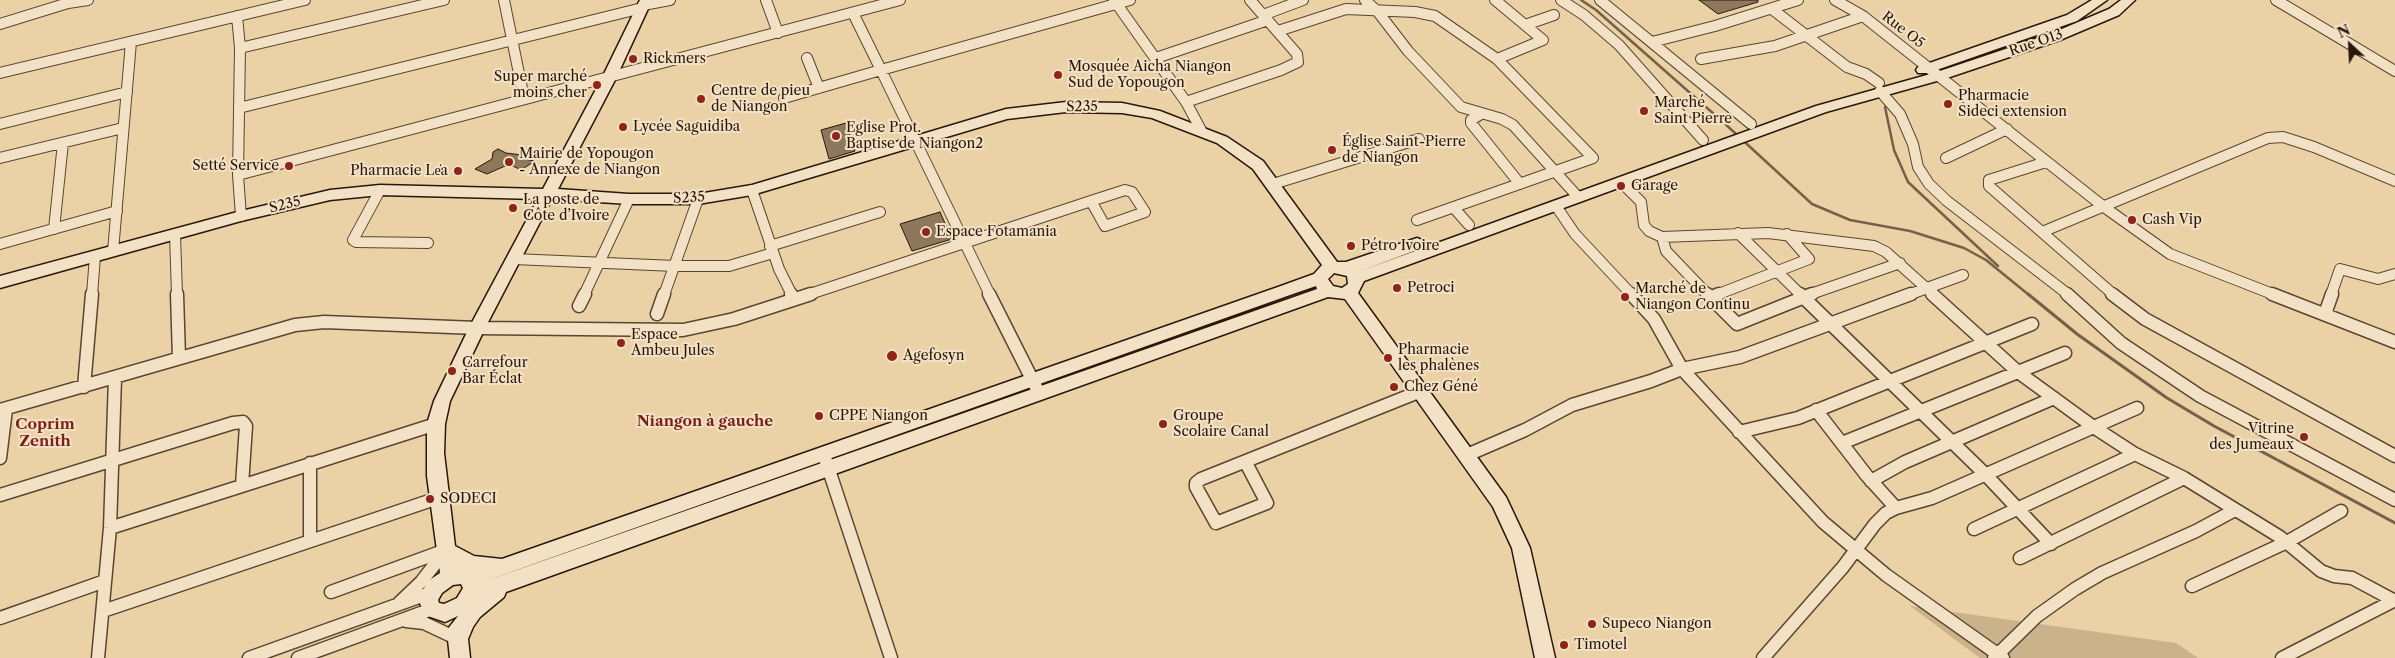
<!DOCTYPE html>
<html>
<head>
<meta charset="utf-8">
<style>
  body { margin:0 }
  #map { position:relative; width:2395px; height:658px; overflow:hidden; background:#ebd1a6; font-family:"Libre Caslon Text",serif }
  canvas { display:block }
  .north { position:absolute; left:2325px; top:20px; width:50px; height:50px; -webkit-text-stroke:4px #f2e1c5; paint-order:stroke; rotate:335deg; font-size:14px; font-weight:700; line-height:20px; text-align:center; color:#291809 }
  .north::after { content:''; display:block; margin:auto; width:18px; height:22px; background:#291809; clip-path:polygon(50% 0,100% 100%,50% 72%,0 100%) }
</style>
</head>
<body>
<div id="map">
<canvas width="2395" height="658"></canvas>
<div class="north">N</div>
</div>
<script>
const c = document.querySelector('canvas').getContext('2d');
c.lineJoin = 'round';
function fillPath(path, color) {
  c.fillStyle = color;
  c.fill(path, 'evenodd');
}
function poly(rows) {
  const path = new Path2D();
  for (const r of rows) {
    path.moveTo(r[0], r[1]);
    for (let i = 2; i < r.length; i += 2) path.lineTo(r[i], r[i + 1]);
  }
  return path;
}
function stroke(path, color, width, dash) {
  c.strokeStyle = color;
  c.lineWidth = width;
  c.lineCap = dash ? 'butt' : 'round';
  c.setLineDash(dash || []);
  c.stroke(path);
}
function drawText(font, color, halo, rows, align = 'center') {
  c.font = font + ' "Libre Caslon Text",serif';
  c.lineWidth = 4;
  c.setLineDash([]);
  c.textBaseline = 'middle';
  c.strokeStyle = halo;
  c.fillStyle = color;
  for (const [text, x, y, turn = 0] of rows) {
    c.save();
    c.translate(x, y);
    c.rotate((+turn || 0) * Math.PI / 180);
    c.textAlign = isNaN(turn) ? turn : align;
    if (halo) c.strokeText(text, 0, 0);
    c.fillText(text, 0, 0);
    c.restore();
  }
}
const green = poly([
  [1910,606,2176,643,2198,658,1980,658]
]);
const streamFar1 = poly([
  [1581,0,1596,10,1723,122,1812,204,1850,220,1910,231,1964,248,1986,260,2029,295],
  [1885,107,1894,150,1908,182,1998,266]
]);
const stream = poly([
  [2028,294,2077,334,2167,398,2214,426,2395,523]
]);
const building = poly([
  [1699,0,1758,0,1758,2,1718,14,1699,0],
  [846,123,855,151,829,159,821,130,846,123],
  [498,149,506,153,522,155,519,158,535,161,521,170,513,166,505,166,487,174,475,169,492,159,493,152,498,149],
  [940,212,952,239,912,251,900,224,940,212]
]);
const streetFar1 = poly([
  [504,0,524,98],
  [766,0,778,33],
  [1114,0,1186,102,1201,130],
  [1365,0,1378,12,1408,51,1461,107,1502,119,1513,125,1578,197],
  [1495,0,1543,40,1497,59],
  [1561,0,1584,15,1619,45,1703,140],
  [1600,0,1751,124],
  [1835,0,1863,16,2104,207,2170,254,2275,295],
  [2276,0,2395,71],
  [643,5,670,0],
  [1772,9,1847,67,1866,74,1879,83],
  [853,13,881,70,1130,0],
  [1263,15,1303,0],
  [237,16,240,48,238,175,241,216],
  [0,24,68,3,88,0],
  [1525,25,1554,15],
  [1278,31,1346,9,1415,12,1435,16,1497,59,1593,158,1417,220],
  [1652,42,1715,26,1798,0],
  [240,48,444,0],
  [807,58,819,88],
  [1156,58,1268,20],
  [1701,59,1775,46,1863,16],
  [0,73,305,0],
  [1880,91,1900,114,1913,144,1918,167,1929,184,1947,201,2069,295],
  [784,98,881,70,990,295],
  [1186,102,1281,70,1298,62,1297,54,1250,0],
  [239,108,642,8],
  [1481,114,1471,120,1471,123,1520,184],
  [0,124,127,92],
  [0,158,123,128],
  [1946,158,2007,129],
  [2046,162,1989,180,1989,186,2114,295],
  [238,175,900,0],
  [1621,182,1641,202,1644,225,1649,231,1662,237,1768,233,1874,246,1886,252,1934,295],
  [1273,184,1419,139],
  [380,190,353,240,356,242,428,243],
  [752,190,779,269,792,295],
  [1125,190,1132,192,1145,212,1105,226,1091,201,1125,190],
  [1556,206,1575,234,1632,295],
  [1454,208,1469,225],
  [54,229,63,143],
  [2042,232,2268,138,2283,137,2314,147,2395,181],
  [1738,233,1801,295],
  [175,234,177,295],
  [1662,237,1666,251,1708,295],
  [0,244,117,211],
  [770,246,880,212],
  [113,251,131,42],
  [514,259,675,266,729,266,773,253],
  [92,295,95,256],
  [584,295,629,199],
  [664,295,698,199],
  [807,295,1091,201],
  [1716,295,1809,259,1787,234],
  [1808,295,1900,263],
  [1908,295,1963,275],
  [2331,295,2340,269,2378,279,2395,274]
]);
const street = poly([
  [177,294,179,358],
  [791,294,794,299],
  [989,294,1039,393],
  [1631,294,1654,319,1682,369,1823,522,1886,575,2003,658],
  [1707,294,1737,324,1812,294],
  [1800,294,1985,474,2051,544],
  [1932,294,2018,372,2095,428,2135,454,2184,478,2280,537,2321,571,2334,576,2352,578,2395,601],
  [2067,294,2121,343,2200,396,2395,500],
  [2112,294,2145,319,2395,456],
  [2272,294,2395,342],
  [1709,298,1719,294],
  [579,306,585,294],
  [657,314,664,294],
  [2325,314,2332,294],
  [84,387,92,294],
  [0,410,295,325,324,322,477,328,683,330,734,319,811,294],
  [1739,432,1798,418,2032,324],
  [1842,443,2065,353],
  [824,455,891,658],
  [1467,455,1525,430,1572,405,1651,381,1682,369,1740,357,1911,294],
  [0,458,6,409],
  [310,463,310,540],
  [1246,463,1267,503,1216,523,1196,487,1196,483,1201,479,1421,391],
  [1871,481,1905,462,2054,398],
  [0,495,233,423,243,422,246,426,242,485],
  [1896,508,1932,498,2137,408],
  [110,528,436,424],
  [1974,529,2135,454],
  [2020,558,2184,478],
  [2192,586,2287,542,2341,511],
  [331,592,446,550],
  [399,603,421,582,446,550],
  [103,611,438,498],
  [0,618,105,581],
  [406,621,424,623,458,639],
  [98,658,110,528,115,378],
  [249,658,430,593],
  [298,658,432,609],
  [1763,658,1843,567,1875,524,1886,513,1896,508,1867,476,1816,410],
  [1994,658,2037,616,2075,589,2102,573,2196,531,2235,510],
  [2282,658,2395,600]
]);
const secondary = poly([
  [640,0,652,0,616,78,558,189,629,194,698,194,752,185,1006,109,1066,102,1122,103,1160,111,1227,137,1263,161,1337,262,1346,262,1417,238,1422,240,1425,244,1422,248,1360,271,1816,106,1934,73,2050,34,2109,9,2121,0,2135,0,2119,15,2060,40,1944,79,1826,112,1364,281,1358,293,1506,497,1530,548,1555,658,1535,658,1512,548,1493,507,1345,299,1328,297,506,592,504,597,480,617,473,627,468,639,470,658,450,658,447,630,458,616,445,622,425,615,418,599,428,581,440,573,427,476,427,424,434,401,469,328,538,199,380,195,330,200,241,221,0,288,0,276,241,211,330,190,380,185,543,189,602,78,640,0],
  [1066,112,1122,113,1152,118,1217,143,1253,169,1322,265,1314,274,1278,287,502,559,474,556,455,546,444,453,445,424,450,401,485,328,552,199,629,204,698,204,752,195,1007,119,1066,112],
  [1334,273,1347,276,1348,284,1342,288,1333,286,1328,279,1334,273],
  [1316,286,1317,289,480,583,1290,295,1316,286],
  [461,584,463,588,457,598,444,604,439,603,438,600,442,593,453,585,461,584],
  [2092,0,2107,0,2077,21,1928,73,1918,73,1916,70,1918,67,2067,15,2092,0]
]);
const markers = [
  [633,59,5,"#8f2418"],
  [1058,75,5,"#8f2418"],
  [597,85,5,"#8f2418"],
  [701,99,5,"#8f2418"],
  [1948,104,5,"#8f2418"],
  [1644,111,5,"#8f2418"],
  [623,127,5,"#8f2418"],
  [836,136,5,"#8f2418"],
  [1332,150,5,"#8f2418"],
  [509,162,5,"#8f2418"],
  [289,166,5,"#8f2418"],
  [458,171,5,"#8f2418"],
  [1621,186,5,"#8f2418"],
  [513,208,5,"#8f2418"],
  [2132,220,5,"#8f2418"],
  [926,232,5,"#8f2418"],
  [1351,246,5,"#8f2418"],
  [1397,288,5,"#8f2418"],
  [1625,297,5,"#8f2418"],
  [621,343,5,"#8f2418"],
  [892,356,6,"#8f2418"],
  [1388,358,5,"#8f2418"],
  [452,371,5,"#8f2418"],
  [1394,387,5,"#8f2418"],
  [819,416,5,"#8f2418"],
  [1163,424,5,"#8f2418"],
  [2304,437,5,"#8f2418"],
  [430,499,5,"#8f2418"],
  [1592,624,5,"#8f2418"],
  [1564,645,5,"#8f2418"]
];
const streetNames = [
  ["Rue O5",1903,30,38],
  ["Rue O13",2036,43,-19],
  ["S235",1082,107,-1],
  ["S235",689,198,-3],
  ["S235",285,205,-14]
];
const poiNames = [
  ["Rickmers",643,59],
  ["Mosquée Aicha Niangon",1068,67],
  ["Sud de Yopougon",1068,83],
  ["Super marché",587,77,"right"],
  ["moins cher",587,93,"right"],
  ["Centre de pieu",711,91],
  ["de Niangon",711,107],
  ["Pharmacie",1958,96],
  ["Sideci extension",1958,112],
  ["Marché",1654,103],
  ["Saint Pierre",1654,119],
  ["Lycée Saguidiba",633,127],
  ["Eglise Prot.",846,128],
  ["Baptise de Niangon2",846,144],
  ["Église Saint-Pierre",1342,142],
  ["de Niangon",1342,158],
  ["Mairie de Yopougon",519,154],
  ["- Annexe de Niangon",519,170],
  ["Setté Service",279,166,"right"],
  ["Pharmacie Le̓a",448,171,"right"],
  ["Garage",1631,186],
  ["La poste de",523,200],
  ["Côte d’Ivoire",523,216],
  ["Cash Vip",2142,220],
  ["Espace Fotamania",936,232],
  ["Pétro Ivoire",1361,246],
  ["Petroci",1407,288],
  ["Marché de",1635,289],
  ["Niangon Continu",1635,305],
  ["Espace",631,335],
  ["Ambeu Jules",631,351],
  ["Pharmacie",1398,350],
  ["les phalènes",1398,366],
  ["Agefosyn",903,356],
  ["Carrefour",462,363],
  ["Bar Éclat",462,379],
  ["Chez Géné",1404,387],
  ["CPPE Niangon",829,416],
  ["Groupe",1173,416],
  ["Scolaire Canal",1173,432],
  ["Vitrine",2294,429,"right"],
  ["des Jumeaux",2294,445,"right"],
  ["SODECI",440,499],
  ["Supeco Niangon",1602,624],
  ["Timotel",1574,645]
];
const neighbourhoodNames = [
  ["Niangon à gauche",705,422],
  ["Coprim",45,425],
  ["Zenith",45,442]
];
fillPath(green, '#cab28b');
stroke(streamFar1, '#766147', 2.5);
stroke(stream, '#766147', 3);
fillPath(building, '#8e785b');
stroke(building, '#291809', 1);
stroke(streetFar1, '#5a4630', 12);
stroke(street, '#5a4630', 15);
stroke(secondary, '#291809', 3);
stroke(streetFar1, '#f2e1c5', 10);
stroke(street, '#f2e1c5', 12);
fillPath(secondary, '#f2e1c5');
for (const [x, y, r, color] of markers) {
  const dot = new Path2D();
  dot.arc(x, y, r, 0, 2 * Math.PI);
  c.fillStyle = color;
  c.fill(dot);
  stroke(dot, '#f2e1c5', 2);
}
drawText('14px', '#291809', '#f2e1c5', streetNames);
drawText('14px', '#291809', '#f2e1c5', poiNames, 'left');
drawText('bold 15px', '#7a1f14', '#f2e1c5', neighbourhoodNames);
</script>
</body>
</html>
